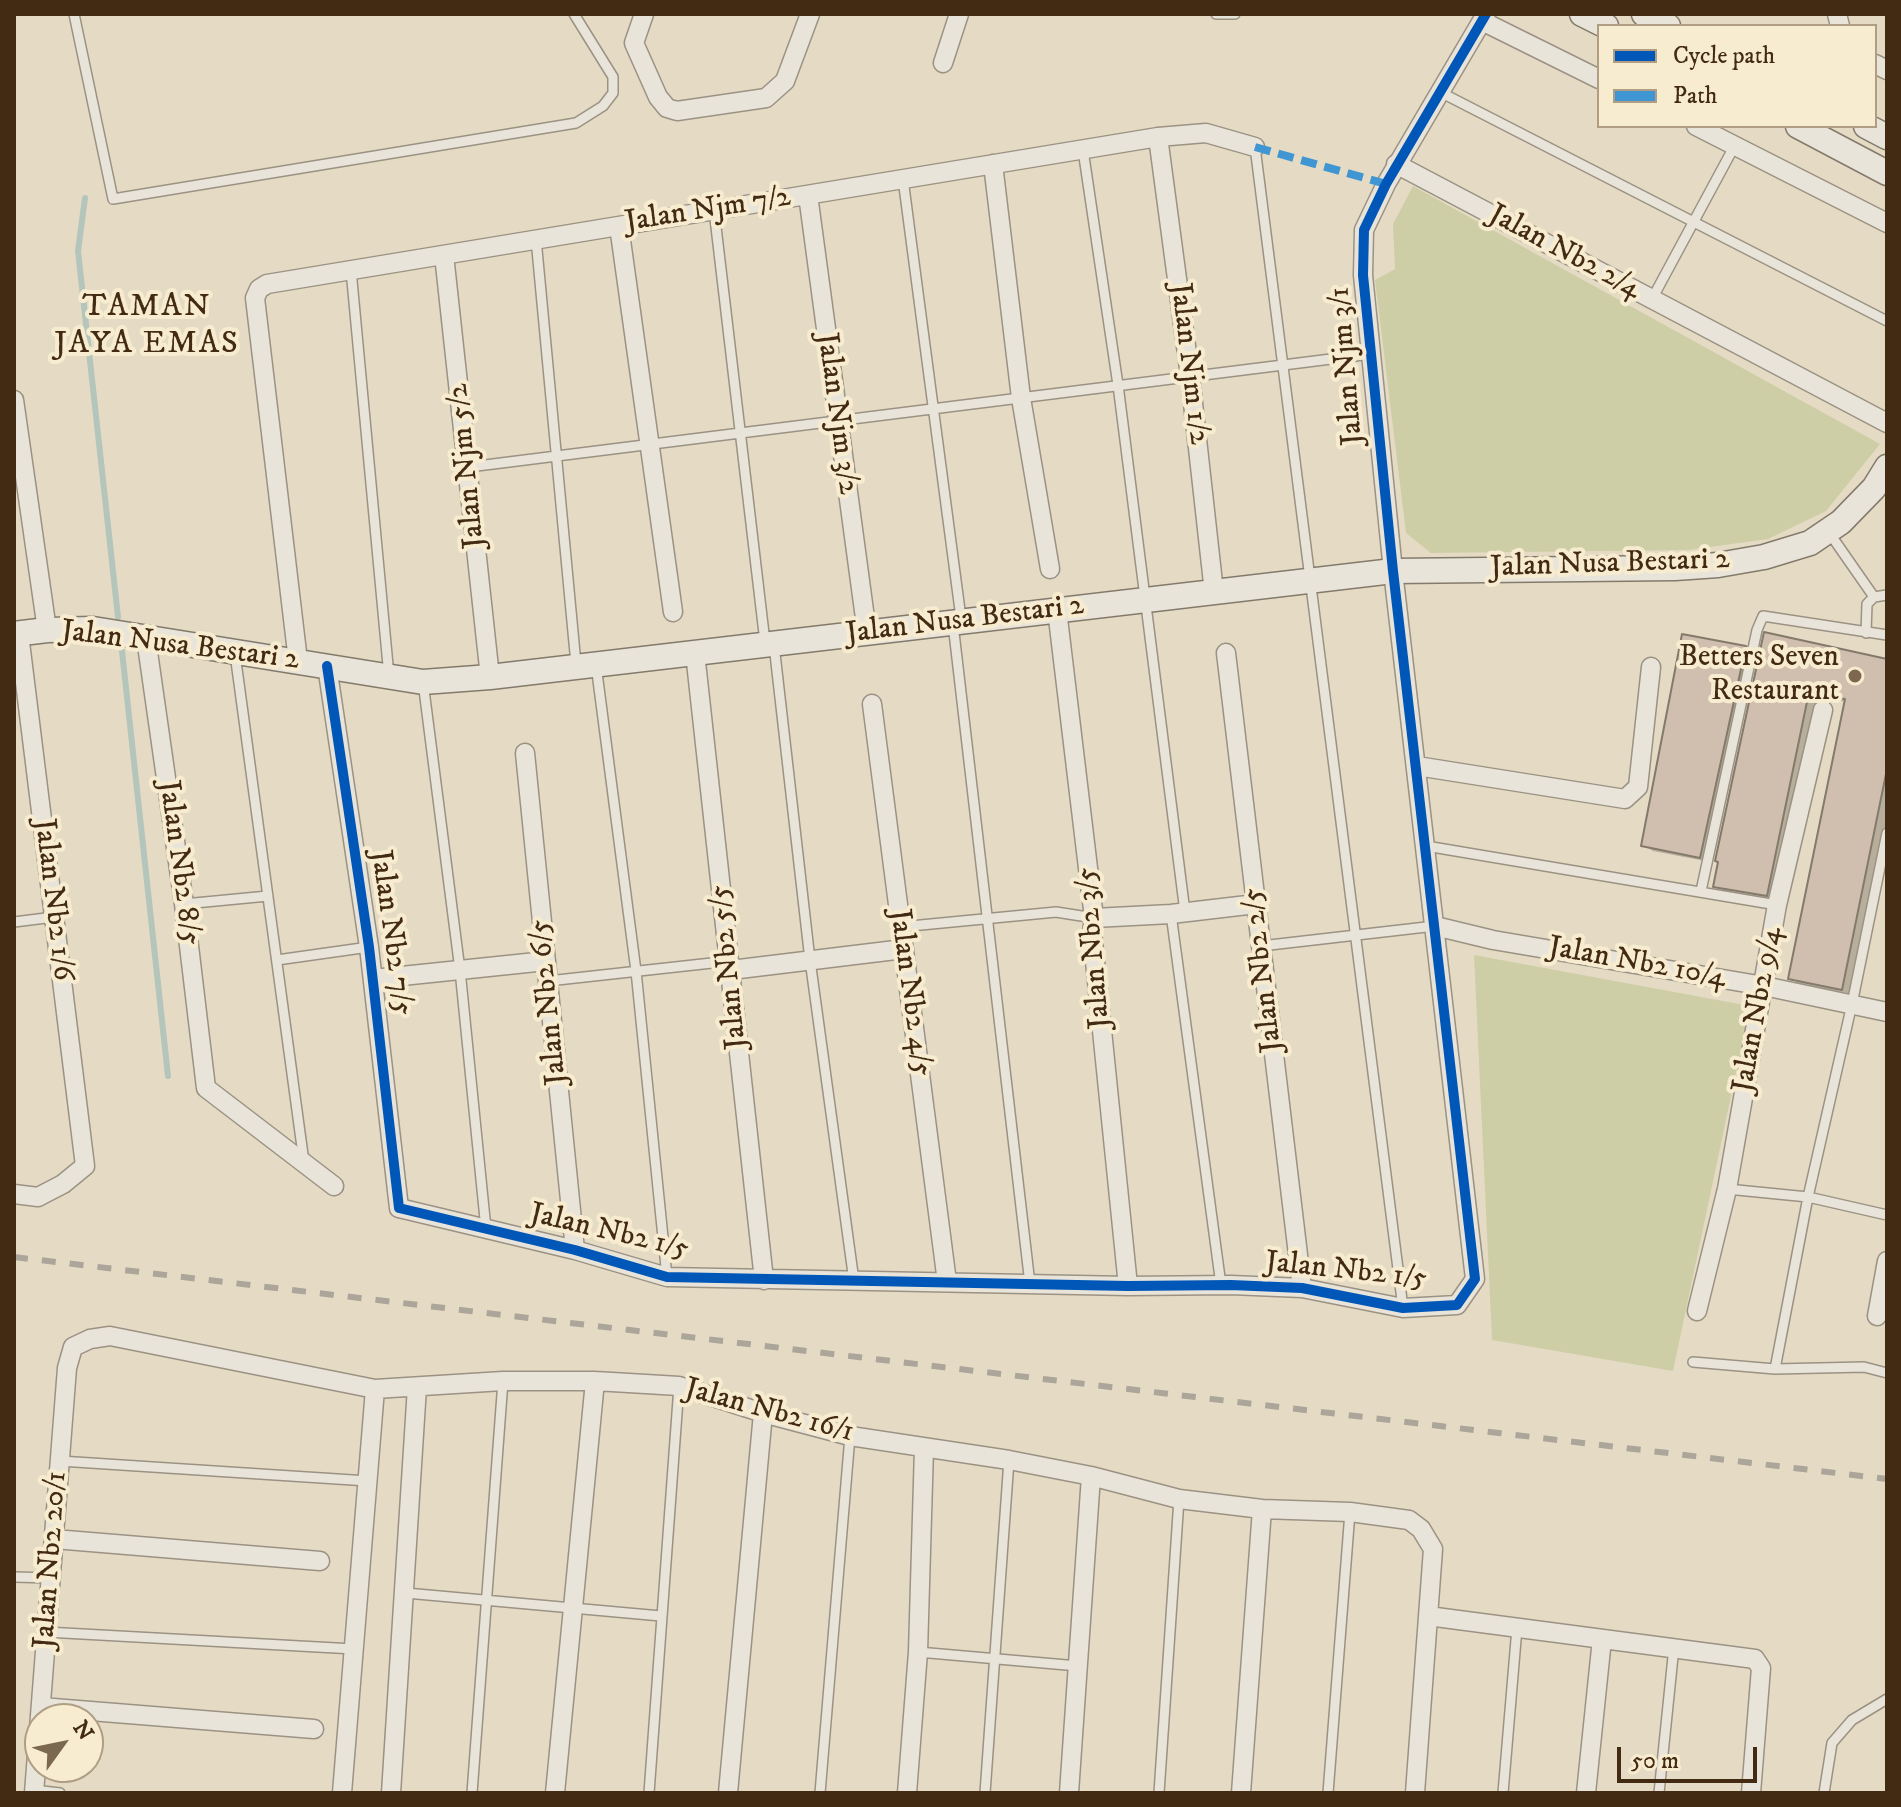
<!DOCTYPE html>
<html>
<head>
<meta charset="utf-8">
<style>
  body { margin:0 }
  #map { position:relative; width:1901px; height:1807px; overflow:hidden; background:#e5dbc4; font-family:"IM FELL DW Pica",serif }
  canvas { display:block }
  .frame { position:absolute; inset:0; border:16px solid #432a13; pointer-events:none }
  .legend { position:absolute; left:1597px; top:24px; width:280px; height:104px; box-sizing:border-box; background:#f7ecd0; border:2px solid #af9e84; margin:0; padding:10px 14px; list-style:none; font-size:24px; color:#432a13 }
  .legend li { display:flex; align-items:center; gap:16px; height:40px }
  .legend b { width:40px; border:2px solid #af9e84 }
  .north { position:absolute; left:24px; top:1703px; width:80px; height:80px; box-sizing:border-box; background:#f7ecd0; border:2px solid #af9e84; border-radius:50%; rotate:57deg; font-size:22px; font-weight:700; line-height:32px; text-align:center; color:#432a13 }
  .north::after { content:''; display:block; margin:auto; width:28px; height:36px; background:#7c6851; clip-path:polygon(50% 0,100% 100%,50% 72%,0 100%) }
  .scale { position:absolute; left:1617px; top:1747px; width:140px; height:36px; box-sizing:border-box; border:4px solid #432a13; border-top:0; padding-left:10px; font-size:24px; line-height:28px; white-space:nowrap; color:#432a13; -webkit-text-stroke:6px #f7ecd0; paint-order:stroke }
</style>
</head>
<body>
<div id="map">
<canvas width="1901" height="1807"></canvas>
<div class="frame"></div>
<ul class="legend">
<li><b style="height:10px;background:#0057b8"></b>Cycle path</li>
<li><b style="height:10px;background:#4096d3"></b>Path</li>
</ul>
<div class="north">N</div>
<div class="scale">50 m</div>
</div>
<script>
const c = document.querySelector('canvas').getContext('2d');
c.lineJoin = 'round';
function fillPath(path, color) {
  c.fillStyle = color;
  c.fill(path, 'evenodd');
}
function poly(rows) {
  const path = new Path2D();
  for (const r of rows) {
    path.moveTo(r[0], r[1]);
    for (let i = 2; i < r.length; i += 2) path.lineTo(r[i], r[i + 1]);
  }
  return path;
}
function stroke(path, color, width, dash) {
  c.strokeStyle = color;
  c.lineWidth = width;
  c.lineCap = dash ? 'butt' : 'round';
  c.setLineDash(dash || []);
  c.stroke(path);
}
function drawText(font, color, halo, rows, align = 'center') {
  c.font = font + ' "IM FELL DW Pica",serif';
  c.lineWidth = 8;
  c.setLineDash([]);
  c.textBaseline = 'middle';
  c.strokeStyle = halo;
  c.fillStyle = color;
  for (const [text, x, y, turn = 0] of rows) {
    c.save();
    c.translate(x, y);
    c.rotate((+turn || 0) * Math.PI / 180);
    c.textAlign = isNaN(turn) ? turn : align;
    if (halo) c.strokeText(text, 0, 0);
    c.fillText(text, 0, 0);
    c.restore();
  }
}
const green = poly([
  [1413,186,1880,444,1826,511,1768,539,1688,550,1431,553,1406,533,1375,280,1395,269,1393,224],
  [1474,955,1750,1006,1673,1371,1492,1340]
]);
const shadow = poly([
  [1766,634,1887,660,1887,820,1852,994,1800,984,1790,978,1846,702,1819,696,1777,900,1725,892,1715,886],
  [1745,648,1755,654,1710,862,1653,851,1643,845]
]);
const stream = poly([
  [85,198,78,251,118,617],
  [122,651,168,1076]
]);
const building = poly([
  [1764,632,1887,659,1887,769,1842,990,1788,979,1845,699,1809,692,1767,896,1713,887,1718,862,1715,861,1764,632],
  [1682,634,1746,646,1700,858,1641,846,1682,634]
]);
const lane = poly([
  [74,14,113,199,576,123,603,106,613,93,613,77,574,14],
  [1216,14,1235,14],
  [1440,92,1887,321],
  [1255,147,1403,1308],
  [1083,150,1118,385,1185,912],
  [903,179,961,618],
  [714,210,765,642],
  [536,239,576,664],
  [351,270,389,676],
  [1652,299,1735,145],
  [469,467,1371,354],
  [1828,531,1874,597],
  [953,624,1030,1284],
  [1866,633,1867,604,1874,597,1887,595],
  [774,645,810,960,854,1281],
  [235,654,304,1162],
  [596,665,636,971,667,1277],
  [423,682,460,970,486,1229],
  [1426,846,1777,905],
  [1701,891,1757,630,1763,616,1887,635],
  [184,904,268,896],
  [1171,914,1221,1285],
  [14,922,54,917],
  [900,927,1056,912,1094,918],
  [1261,946,1435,926],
  [277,960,369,947],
  [548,981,730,961],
  [1727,1189,1808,1197,1887,1215],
  [1693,1362,1775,1369,1864,1367,1887,1373],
  [1775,1369,1808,1197,1852,1004,1887,833],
  [60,1461,368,1481],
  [14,1577,51,1578],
  [406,1593,661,1616],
  [46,1632,354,1649],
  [918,1652,1078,1666],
  [34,1790,60,1793],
  [472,1793,503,1381],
  [649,1793,679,1386],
  [820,1793,850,1436],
  [985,1793,1009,1460],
  [1159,1793,1179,1499],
  [1328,1793,1350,1512],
  [1503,1793,1517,1628],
  [1659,1793,1674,1647],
  [1824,1793,1832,1743,1852,1720,1887,1699]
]);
const street = poly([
  [644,14,634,43,658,97,667,108,677,111,766,98,785,81,810,14],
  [1837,14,1840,26],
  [1482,21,1599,79],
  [943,63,959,14],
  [1875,64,1887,70],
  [1696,126,1887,223],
  [1158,137,1190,376,1214,592],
  [993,164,1021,398,1050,569],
  [1396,164,1887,423],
  [808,195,867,633],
  [619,226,673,612],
  [444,255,490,677],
  [14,400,47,630],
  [1057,610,1094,918,1092,932,1128,1286],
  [146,638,184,904,206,1088,334,1186],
  [695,653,764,1280],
  [1226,653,1302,1288],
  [298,661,255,298,259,289,267,284,1158,137,1206,133,1255,147],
  [327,666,369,947,399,1208,575,1250,667,1277,1128,1286,1231,1285,1302,1288,1403,1308,1457,1305,1475,1279,1393,571,1363,275,1364,230,1386,184,1486,14],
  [872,704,947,1282],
  [525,753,575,1250],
  [1417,766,1625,799,1638,787,1651,667],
  [1094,918,1171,914,1256,904],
  [1435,926,1493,940,1764,986,1887,1012],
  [731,970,904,949],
  [373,979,546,961],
  [14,1194,38,1197,63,1184,85,1166,19,634],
  [1697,1311,1727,1189,1777,905,1823,710],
  [1877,1316,1887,1261],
  [54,1539,320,1561],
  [1428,1616,1755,1659,1761,1668,1751,1793],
  [41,1707,314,1729],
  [34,1793,67,1368,73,1347,90,1339,110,1336,375,1389,503,1381,595,1381,679,1386,763,1413,850,1436,1009,1460,1091,1476,1179,1499,1262,1509,1350,1512,1409,1520,1421,1529,1433,1549,1415,1793],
  [342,1793,375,1389],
  [391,1793,417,1387],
  [555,1793,595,1381],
  [728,1793,763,1413],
  [907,1793,918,1652,924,1448],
  [1069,1793,1091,1476],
  [1241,1793,1262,1509],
  [1586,1793,1602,1639]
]);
const secondary = poly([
  [1582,14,1606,26],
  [1644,14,1668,26],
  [1798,126,1887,173],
  [1866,126,1887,137],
  [14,634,47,630,93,629,423,682,490,677,1393,571,1675,568,1718,565,1764,557,1810,543,1841,522,1874,488,1887,467]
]);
const rail = poly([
  [14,1257,1887,1479]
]);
const quiet = poly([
  [1255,147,1386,184]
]);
const cycleway = poly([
  [327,666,369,947,399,1208,575,1250,667,1277,1128,1286,1231,1285,1302,1288,1403,1308,1457,1305,1475,1279,1393,571,1363,275,1364,230,1386,184,1486,14]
]);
const markers = [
  [1855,676,8,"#7c6851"]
];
const streetNames = [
  ["Jalan Njm 7/2",708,211,-9],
  ["Jalan Nb2 2/4",1564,253,28],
  ["Jalan Njm 1/2",1188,364,83],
  ["Jalan Njm 3/1",1348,366,-95],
  ["Jalan Njm 3/2",836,414,82],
  ["Jalan Njm 5/2",468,466,-96],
  ["Jalan Nusa Bestari 2",1610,565,-2],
  ["Jalan Nusa Bestari 2",965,621,-7],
  ["Jalan Nusa Bestari 2",180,647,7],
  ["Jalan Nb2 8/5",178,863,82],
  ["Jalan Nb2 1/6",52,900,83],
  ["Jalan Nb2 7/5",390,933,82],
  ["Jalan Nb2 3/5",1095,948,-95],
  ["Jalan Nb2 10/4",1637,964,10],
  ["Jalan Nb2 5/5",730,967,-96],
  ["Jalan Nb2 2/5",1264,970,-97],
  ["Jalan Nb2 4/5",909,993,82],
  ["Jalan Nb2 6/5",550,1002,-96],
  ["Jalan Nb2 9/4",1759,1010,-80],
  ["Jalan Nb2 1/5",609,1233,13],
  ["Jalan Nb2 1/5",1346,1272,6],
  ["Jalan Nb2 16/1",769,1412,15],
  ["Jalan Nb2 20/1",52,1560,-86]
];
const poiNames = [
  ["Betters Seven",1839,659],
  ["Restaurant",1839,693]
];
const neighbourhoodNames = [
  ["TAMAN",147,308],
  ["JAYA EMAS",147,345]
];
fillPath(green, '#cdcea6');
fillPath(shadow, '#0003');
stroke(stream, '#b4c5bb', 6);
fillPath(building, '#d0bfaf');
stroke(building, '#837a6b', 2);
stroke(lane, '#9b9283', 12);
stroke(street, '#9b9283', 21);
stroke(secondary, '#837a6b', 27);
stroke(lane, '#e9e4d9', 9);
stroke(street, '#e9e4d9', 18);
stroke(secondary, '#e9e4d9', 24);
stroke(rail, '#aba59a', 6, [14, 14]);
stroke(quiet, '#4096d3', 8, [16, 8]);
stroke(cycleway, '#0057b8', 10);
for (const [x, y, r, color] of markers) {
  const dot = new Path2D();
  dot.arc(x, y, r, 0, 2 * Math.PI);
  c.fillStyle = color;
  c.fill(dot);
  stroke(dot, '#f7ecd0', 3);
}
drawText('30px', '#432a13', '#f7ecd0', streetNames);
drawText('30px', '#432a13', '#f7ecd0', poiNames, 'right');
c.letterSpacing = '2px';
drawText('32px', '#432a13', '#f7ecd0', neighbourhoodNames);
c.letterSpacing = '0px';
</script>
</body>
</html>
